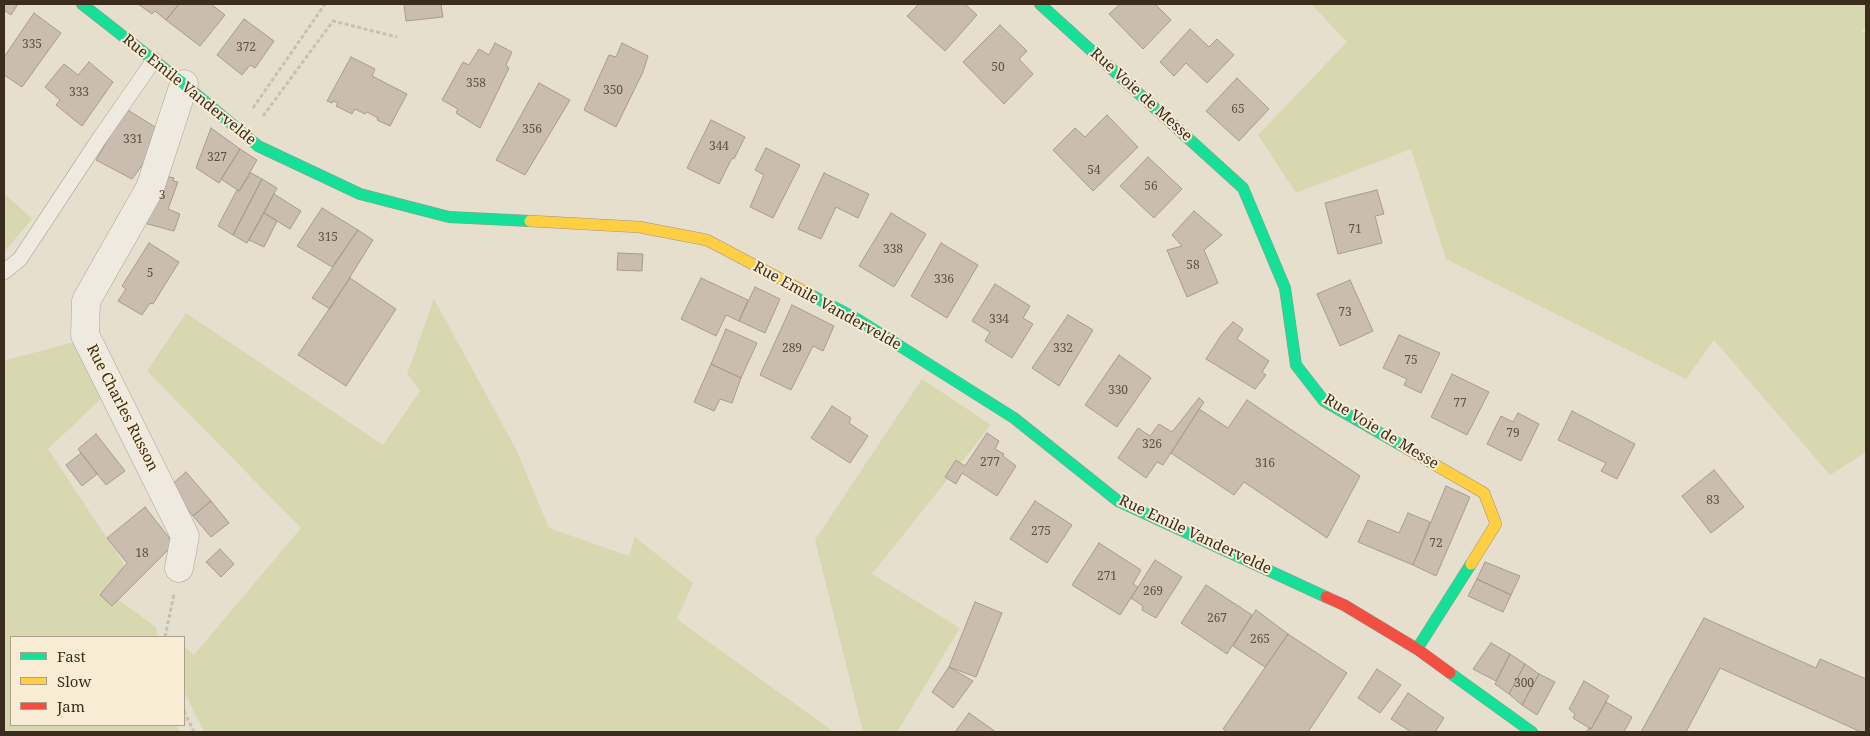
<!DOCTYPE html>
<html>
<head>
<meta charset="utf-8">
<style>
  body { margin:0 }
  #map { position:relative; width:1870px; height:736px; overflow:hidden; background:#e6dfce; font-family:"Noto Serif",serif }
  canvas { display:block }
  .frame { position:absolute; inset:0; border:5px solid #3c2c1e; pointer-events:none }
  .legend { position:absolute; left:10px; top:636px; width:175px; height:90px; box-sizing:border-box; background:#f8edd4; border:1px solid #ada08b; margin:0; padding:6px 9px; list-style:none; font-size:15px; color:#3c2c1e }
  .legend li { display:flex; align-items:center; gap:10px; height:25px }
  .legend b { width:25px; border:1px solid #ada08b }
</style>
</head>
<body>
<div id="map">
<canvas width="1870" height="736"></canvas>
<div class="frame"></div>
<ul class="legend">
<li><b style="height:6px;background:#16e098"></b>Fast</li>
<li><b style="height:6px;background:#ffcf43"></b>Slow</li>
<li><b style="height:6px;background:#f24e42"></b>Jam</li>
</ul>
</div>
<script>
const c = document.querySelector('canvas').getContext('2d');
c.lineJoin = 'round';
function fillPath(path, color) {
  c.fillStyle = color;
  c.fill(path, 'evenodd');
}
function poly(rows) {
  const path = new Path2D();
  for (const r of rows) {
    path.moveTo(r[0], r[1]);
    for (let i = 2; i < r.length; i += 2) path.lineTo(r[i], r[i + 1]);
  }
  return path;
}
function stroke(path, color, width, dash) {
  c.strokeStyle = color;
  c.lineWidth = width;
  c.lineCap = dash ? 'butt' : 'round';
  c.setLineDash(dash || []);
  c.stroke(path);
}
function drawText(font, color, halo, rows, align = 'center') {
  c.font = font + ' "Noto Serif",serif';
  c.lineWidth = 4;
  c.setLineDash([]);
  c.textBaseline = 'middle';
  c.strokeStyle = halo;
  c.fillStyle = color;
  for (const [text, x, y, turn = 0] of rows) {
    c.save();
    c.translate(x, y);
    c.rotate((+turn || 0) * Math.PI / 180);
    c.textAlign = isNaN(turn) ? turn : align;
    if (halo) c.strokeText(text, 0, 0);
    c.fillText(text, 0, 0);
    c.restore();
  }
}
const green = poly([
  [1311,4,1866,4,1866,25,1862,32,1866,33,1866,452,1830,475,1714,340,1686,379,1446,259,1411,149,1296,193,1258,135,1347,42],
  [4,193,32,219,4,252],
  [434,299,516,449,549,528,629,556,635,537,693,583,677,619,834,732,204,732,184,691,184,647,194,655,301,528,147,371,186,313,383,445,420,391,407,374],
  [75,342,108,392,48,449,124,564,112,595,156,627,157,637,11,637,11,725,176,725,180,732,4,732,4,354,6,360],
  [922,379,991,425,872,574,960,628,897,732,863,732,815,540]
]);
const building = poly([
  [4,4,18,4,11,15,4,10,4,4],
  [138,4,179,4,166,20,155,11,152,14,138,4],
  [179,4,211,4,225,15,200,46,166,20,179,4],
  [404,4,441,4,443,17,406,21,404,4],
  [919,4,965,4,977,15,945,51,907,16,919,4],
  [1120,4,1155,4,1171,20,1143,49,1109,14,1120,4],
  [34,13,61,33,22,87,4,75,4,57,34,13],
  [244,19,274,41,255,68,250,65,242,75,217,55,244,19],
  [1000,25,1027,51,1019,59,1033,74,1004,104,963,62,1000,25],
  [1190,29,1209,47,1217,39,1234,55,1207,83,1186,63,1174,76,1160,62,1190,29],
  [495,43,512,52,506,65,509,68,480,128,456,113,458,109,442,100,463,62,469,65,479,49,489,55,495,43],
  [622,43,648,56,643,72,616,127,584,110,609,55,616,57,622,43],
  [351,57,375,69,372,76,407,94,390,126,377,120,378,118,367,112,365,114,355,109,352,114,336,106,338,103,333,101,332,103,327,101,351,57],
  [89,62,113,82,82,126,56,105,60,100,45,87,64,64,78,75,89,62],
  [1237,78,1269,109,1239,141,1206,111,1237,78],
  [539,83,570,100,525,175,496,160,539,83],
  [126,109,160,130,154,149,132,179,96,160,126,109],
  [1107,115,1138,147,1093,191,1053,150,1075,128,1085,137,1107,115],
  [711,120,745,137,734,159,732,158,719,184,687,168,711,120],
  [211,128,240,149,219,183,196,168,211,128],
  [766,148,800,165,773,218,750,207,764,175,755,170,766,148],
  [240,149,257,160,239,191,221,179,240,149],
  [1148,157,1182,189,1154,218,1120,186,1148,157],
  [251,173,262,179,233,235,218,226,237,190,239,191,251,173],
  [824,173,869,194,858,218,836,207,821,239,798,229,824,173],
  [161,175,174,178,173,181,178,182,168,209,180,214,174,231,140,222,161,175],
  [262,179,277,188,247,243,233,235,262,179],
  [1377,190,1384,214,1375,216,1382,243,1338,254,1325,203,1377,190],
  [274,194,301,211,290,229,264,213,274,194],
  [322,208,358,230,332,267,297,246,322,208],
  [1194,211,1222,235,1204,250,1218,283,1187,297,1167,250,1182,246,1172,235,1194,211],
  [264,213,277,221,264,247,249,240,264,213],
  [891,213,926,234,894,287,859,266,891,213],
  [358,230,373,240,330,309,312,298,358,230],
  [149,243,179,262,153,304,150,303,142,315,118,301,126,289,122,286,149,243],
  [941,243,978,265,947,318,911,296,941,243],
  [618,253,643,254,642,271,617,270,618,253],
  [350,278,396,309,346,386,298,355,350,278],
  [701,278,748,300,739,321,726,315,716,336,681,319,701,278],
  [1350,280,1373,331,1340,346,1317,294,1350,280],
  [995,284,1030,306,1023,318,1033,324,1012,358,985,341,990,332,972,321,995,284],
  [755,287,780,299,765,333,739,321,755,287],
  [792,305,834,326,823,351,813,346,791,390,760,375,792,305],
  [1068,315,1093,330,1059,386,1032,368,1068,315],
  [1233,322,1243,329,1237,339,1269,361,1262,372,1266,375,1255,389,1206,359,1222,334,1233,322],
  [726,329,757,343,741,378,711,364,726,329],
  [1399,335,1440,353,1421,393,1404,385,1407,379,1383,368,1399,335],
  [1119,355,1151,378,1117,427,1085,405,1119,355],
  [711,364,741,378,732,403,720,399,714,411,694,402,711,364],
  [1452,374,1489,392,1467,435,1431,417,1452,374],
  [1199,398,1204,402,1163,465,1157,462,1146,478,1118,458,1138,428,1150,436,1159,424,1172,432,1199,398],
  [1247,400,1360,476,1327,538,1244,482,1234,495,1171,453,1199,409,1228,428,1247,400],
  [832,406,851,418,849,423,868,436,850,463,811,438,832,406],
  [1572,411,1635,444,1617,479,1601,471,1606,463,1558,440,1572,411],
  [1518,413,1539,424,1521,461,1487,444,1501,416,1513,422,1518,413],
  [987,433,999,441,995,449,1004,454,1003,456,1016,466,997,496,962,473,956,484,945,477,956,460,965,466,987,433],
  [96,434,125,471,106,485,78,449,96,434],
  [81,453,97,474,82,486,66,465,81,453],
  [1714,470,1744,507,1711,533,1682,496,1714,470],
  [186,472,211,501,193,516,169,487,186,472],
  [1446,486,1470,497,1436,576,1413,565,1446,486],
  [211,501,229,523,211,537,193,516,211,501],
  [1035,501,1072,525,1047,563,1010,539,1035,501],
  [145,507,174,544,112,606,100,595,127,563,107,538,145,507],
  [1408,513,1430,522,1413,565,1358,542,1368,520,1399,533,1408,513],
  [1099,543,1141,570,1133,584,1138,587,1120,615,1072,585,1099,543],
  [220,549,234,564,221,577,206,562,220,549],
  [1155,560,1182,577,1156,618,1142,610,1143,606,1131,598,1155,560],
  [1485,562,1520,576,1511,595,1477,579,1485,562],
  [1477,579,1511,595,1503,612,1468,596,1477,579],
  [1206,585,1252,615,1227,654,1181,623,1206,585],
  [975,602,1002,613,976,677,949,667,975,602],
  [1256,610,1288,634,1265,667,1233,646,1256,610],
  [1704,618,1816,668,1820,659,1866,679,1866,732,1861,732,1720,668,1686,732,1641,732,1704,618],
  [1288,634,1347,673,1308,732,1227,732,1223,729,1288,634],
  [1491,643,1510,654,1496,681,1473,669,1491,643],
  [1510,654,1525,664,1509,694,1495,684,1510,654],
  [1525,664,1539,674,1522,705,1509,694,1525,664],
  [949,667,973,681,953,708,932,692,949,667],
  [1377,669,1401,685,1380,713,1358,698,1377,669],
  [1539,674,1555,682,1537,715,1522,705,1539,674],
  [1584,681,1609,696,1591,729,1573,718,1575,714,1569,709,1584,681],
  [1408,693,1444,718,1435,732,1411,732,1391,719,1408,693],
  [1606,702,1632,717,1624,732,1586,732,1589,728,1591,729,1606,702],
  [969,713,996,732,955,732,969,713]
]);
const path = poly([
  [253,108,325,4],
  [263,116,333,21,397,37],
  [165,637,174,594],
  [184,711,194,732]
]);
const lane = poly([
  [4,272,20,259,99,139,154,60]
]);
const street = poly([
  [179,568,185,536,85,335,86,301,150,188,184,84]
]);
const fast = poly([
  [82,4,184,84,258,146,360,194,449,217,530,221],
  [1040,4,1243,188,1285,288,1296,365,1324,401,1406,448],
  [811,295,857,319,1014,418,1118,501,1326,597],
  [1417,649,1471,564],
  [1450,673,1532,732]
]);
const slow = poly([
  [530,221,639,227,707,240,811,295],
  [1406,448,1484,493,1496,524,1471,564]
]);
const jam = poly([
  [1326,597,1344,605,1417,649,1450,673]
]);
const numberNames = [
  ["335",32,45],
  ["372",246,48],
  ["50",998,68],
  ["358",476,84],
  ["350",613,91],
  ["333",79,93],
  ["65",1238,110],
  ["356",532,130],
  ["331",133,140],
  ["344",719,147],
  ["327",217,158],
  ["54",1094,171],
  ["56",1151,187],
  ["3",162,196],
  ["71",1355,230],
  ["315",328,238],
  ["338",893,250],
  ["58",1193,266],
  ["5",150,274],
  ["336",944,280],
  ["73",1345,313],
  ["334",999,320],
  ["289",792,349],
  ["332",1063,349],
  ["75",1411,361],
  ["330",1118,391],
  ["77",1460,404],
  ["79",1513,434],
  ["326",1152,445],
  ["277",990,463],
  ["316",1265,464],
  ["83",1713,501],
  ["275",1041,532],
  ["72",1436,544],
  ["18",142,554],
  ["271",1107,577],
  ["269",1153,592],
  ["267",1217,619],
  ["265",1260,640],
  ["300",1524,684]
];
const streetNames = [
  ["Rue Emile Vandervelde",189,90,39],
  ["Rue Voie de Messe",1141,95,42],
  ["Rue Emile Vandervelde",827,306,29],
  ["Rue Charles Russon",122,408,63],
  ["Rue Voie de Messe",1381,432,31],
  ["Rue Emile Vandervelde",1195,535,25]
];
fillPath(green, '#d7d7b0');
fillPath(building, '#cabdaf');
stroke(building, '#a79b8d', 1);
stroke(lane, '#aca497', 16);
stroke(street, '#aca497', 29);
stroke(fast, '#9b9387', 12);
stroke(slow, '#9b9387', 12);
stroke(jam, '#9b9387', 12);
stroke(path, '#c7c0b7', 3, [4, 2.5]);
stroke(lane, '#eeeae0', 15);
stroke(street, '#eeeae0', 28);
stroke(fast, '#16e098', 11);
stroke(slow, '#ffcf43', 11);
stroke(jam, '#f24e42', 11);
drawText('12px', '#605042', null, numberNames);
drawText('15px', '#3c2c1e', '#f8edd4', streetNames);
</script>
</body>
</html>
